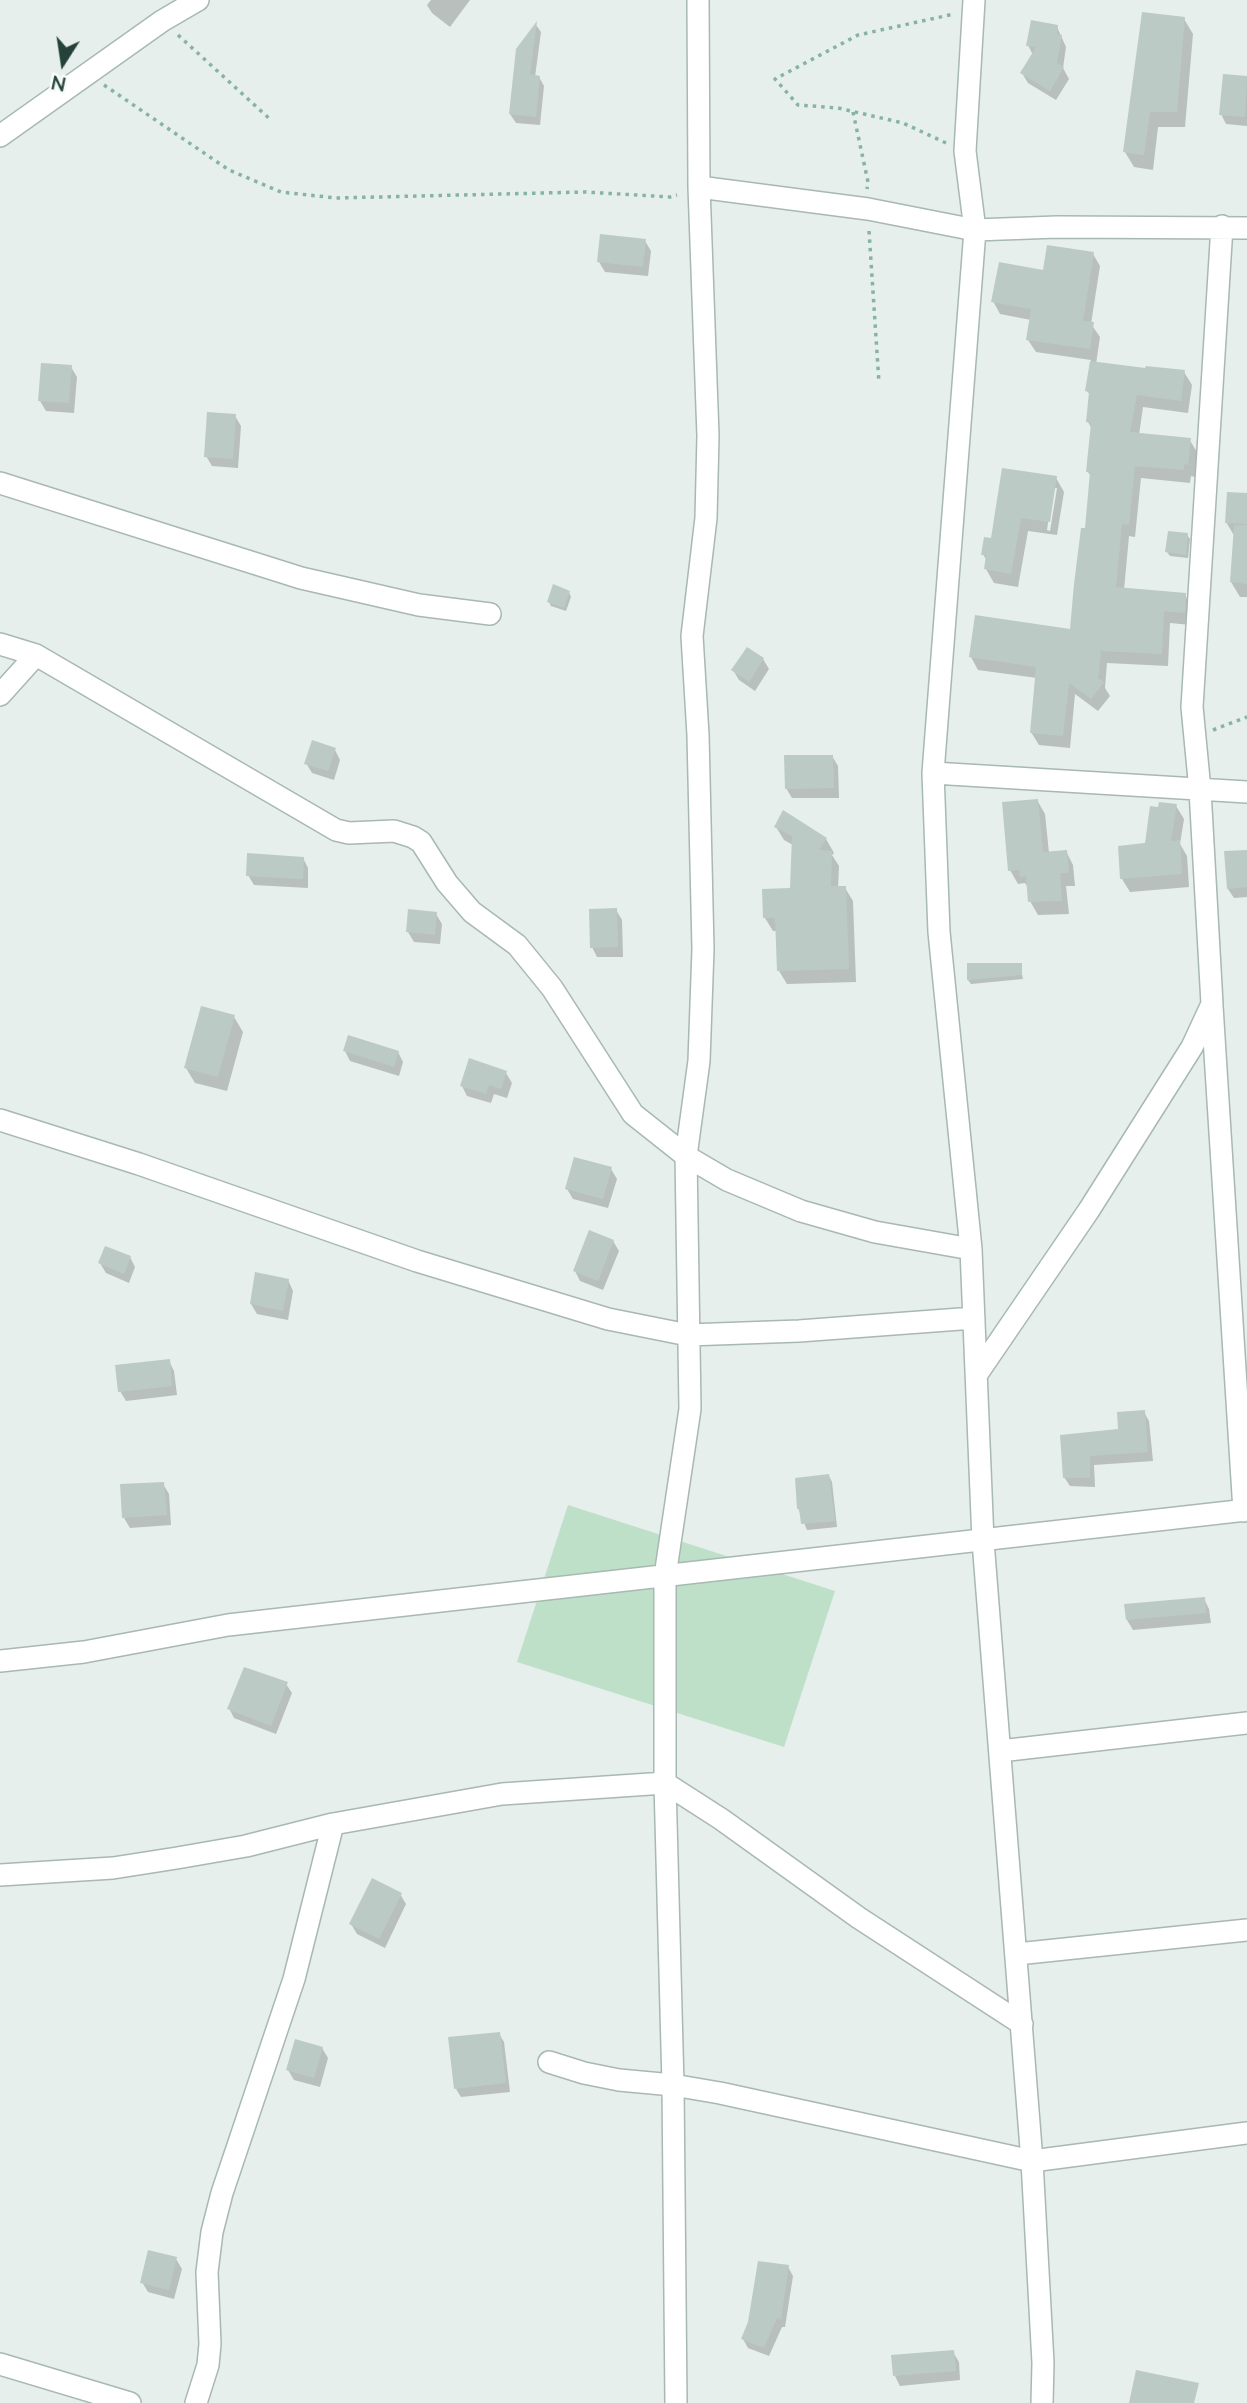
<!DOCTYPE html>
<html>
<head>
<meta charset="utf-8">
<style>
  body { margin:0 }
  #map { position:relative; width:1247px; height:2403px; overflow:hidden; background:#e6efeb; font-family:Lato,sans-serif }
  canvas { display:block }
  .north { position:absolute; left:28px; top:28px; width:70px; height:70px; -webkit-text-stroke:5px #f7fbf9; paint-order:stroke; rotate:192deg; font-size:19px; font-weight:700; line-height:28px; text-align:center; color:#24423a }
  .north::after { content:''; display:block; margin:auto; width:24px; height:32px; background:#24423a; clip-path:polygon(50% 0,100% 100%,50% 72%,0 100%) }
</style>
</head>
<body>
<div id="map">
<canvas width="1247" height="2403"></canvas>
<div class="north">N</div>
</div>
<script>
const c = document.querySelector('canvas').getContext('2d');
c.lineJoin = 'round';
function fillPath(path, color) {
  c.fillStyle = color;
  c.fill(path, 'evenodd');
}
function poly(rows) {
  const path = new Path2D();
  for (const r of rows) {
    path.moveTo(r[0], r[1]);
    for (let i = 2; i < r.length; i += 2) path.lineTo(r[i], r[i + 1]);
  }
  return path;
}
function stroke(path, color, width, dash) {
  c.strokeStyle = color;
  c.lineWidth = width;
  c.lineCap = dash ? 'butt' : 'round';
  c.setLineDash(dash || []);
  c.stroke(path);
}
const green = poly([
  [568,1505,835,1591,784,1747,517,1662]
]);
const shadow = poly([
  [431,0,470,0,450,27,432,13,427,5],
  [1184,19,1193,34,1185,127,1158,127,1153,170,1134,167,1125,152],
  [536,25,541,32,535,77,539,77,544,86,540,125,516,123,510,114],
  [1057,27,1066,47,1063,68,1069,79,1056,100,1028,83,1022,73,1033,55,1028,45],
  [1224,76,1247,78,1247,126,1226,124,1221,114],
  [645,241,651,251,648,276,605,272,599,262],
  [1093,254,1100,266,1091,324,1100,337,1096,364,1184,372,1192,385,1188,413,1143,407,1139,435,1189,439,1197,452,1195,477,1191,476,1190,483,1141,478,1135,537,1129,536,1124,590,1185,595,1192,608,1191,625,1170,623,1168,666,1107,663,1105,688,1110,696,1098,711,1075,694,1070,748,1039,745,1031,732,1037,678,978,670,971,657,1072,631,1092,478,1088,472,1092,429,1088,422,1091,396,1087,391,1091,360,1036,352,1028,340,1031,320,1000,314,993,301,1045,272],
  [71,367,77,377,74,413,46,411,40,401],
  [235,416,241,426,238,468,212,466,206,456],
  [1056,478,1064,492,1057,535,1028,531,1018,587,994,583,986,569,987,561,983,554,992,540],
  [1053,488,1057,488,1050,531,1047,530],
  [1247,495,1247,597,1240,597,1231,582,1235,537,1226,522],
  [1187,535,1190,539,1188,558,1170,556,1167,552],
  [569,592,571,597,566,611,551,606,549,602],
  [763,659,769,669,755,691,739,680,733,670],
  [335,750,340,760,334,780,312,773,306,763],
  [832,756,838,766,839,798,792,798,786,788],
  [1037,800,1045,814,1049,853,1066,851,1073,865,1075,886,1066,886,1069,914,1038,915,1030,901,1029,889,1025,883,1018,884,1010,870],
  [1176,806,1184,819,1180,844,1187,856,1189,887,1130,892,1122,879],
  [776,827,826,839,834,853,832,855,839,866,838,888,845,888,853,901,856,982,787,984,779,971,777,931,773,931,765,918,792,889,793,845,784,840],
  [1247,852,1247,897,1234,898,1228,889],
  [303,858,308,868,308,888,254,885,248,875],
  [616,910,622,920,623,957,597,957,592,947],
  [436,914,442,924,440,944,414,942,408,932],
  [1020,965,1023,979,971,984,968,980],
  [234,1017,243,1032,227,1091,195,1083,186,1068],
  [345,1051,398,1052,403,1062,399,1076,350,1061],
  [506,1073,512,1083,507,1098,494,1094,491,1103,467,1096,462,1086],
  [611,1169,617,1179,608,1208,573,1199,567,1189],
  [613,1241,619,1251,603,1290,580,1281,575,1271],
  [130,1257,135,1267,129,1283,106,1273,100,1263],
  [288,1280,293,1291,288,1320,257,1314,251,1304],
  [169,1361,174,1371,177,1395,126,1401,120,1391],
  [1144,1412,1149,1421,1153,1461,1094,1465,1095,1487,1070,1486,1064,1477],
  [829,1476,832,1482,837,1527,807,1530,798,1508],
  [163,1484,169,1494,171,1525,130,1528,124,1518],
  [1204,1599,1209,1609,1211,1623,1133,1630,1127,1620],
  [286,1684,292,1693,276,1734,234,1718,229,1708],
  [400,1894,406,1904,385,1948,357,1934,351,1924],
  [499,2034,504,2042,510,2092,461,2097,456,2089],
  [322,2048,328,2058,320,2087,294,2080,288,2070],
  [176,2259,182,2269,174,2299,148,2292,142,2282],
  [788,2267,793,2276,785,2327,782,2327,769,2356,748,2348,743,2339],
  [953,2352,959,2362,960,2380,900,2386,895,2376]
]);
const building = poly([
  [1142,12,1185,17,1177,112,1150,112,1144,155,1123,152],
  [1031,20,1058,25,1057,34,1062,35,1057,63,1064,67,1050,91,1020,73,1036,47,1026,46],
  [537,21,530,74,540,76,536,117,509,114,516,49],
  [1223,74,1247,76,1245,117,1219,115],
  [600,234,646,239,643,267,597,262],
  [1047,245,1094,252,1083,321,1094,322,1090,349,1026,340,1031,309,991,302,999,262,1043,270],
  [1090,361,1145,368,1146,366,1185,370,1181,401,1137,395,1130,432,1191,438,1188,465,1184,464,1184,470,1135,466,1129,525,1122,524,1116,587,1186,593,1185,613,1164,611,1162,654,1101,651,1098,678,1104,682,1091,699,1069,683,1063,736,1030,733,1036,667,969,657,975,615,1070,629,1074,584,1081,528,1085,528,1090,472,1086,472,1091,423,1086,422,1089,392,1085,391],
  [41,363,72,365,69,403,38,401],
  [207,412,236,414,233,459,204,457],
  [1002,468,1057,476,1050,522,1021,518,1011,574,984,569,986,555,981,555,984,537,991,538],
  [1227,492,1247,493,1247,524,1225,523],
  [1234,525,1247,525,1247,584,1230,582],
  [1168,531,1188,533,1186,555,1165,552],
  [553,584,570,591,564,608,547,602],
  [747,647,764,658,749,682,731,670],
  [312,740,336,748,328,771,304,764],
  [784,755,833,755,834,788,785,789],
  [1038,799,1043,852,1067,850,1069,873,1060,873,1062,901,1028,902,1026,876,1020,877,1019,870,1008,871,1002,802],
  [1159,802,1177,804,1171,841,1180,840,1182,874,1120,879,1118,846,1145,843,1150,806,1158,807],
  [783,810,827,838,819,850,832,851,831,886,846,886,849,969,777,971,775,918,763,918,762,889,790,888,792,836,774,827],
  [1247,850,1247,887,1227,889,1224,851],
  [247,853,304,857,303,879,246,876],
  [617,908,618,947,590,948,589,909],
  [408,909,437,912,435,935,406,932],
  [967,963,1022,963,1022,975,967,980],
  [201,1006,235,1015,218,1077,184,1068],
  [348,1035,399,1051,394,1067,343,1051],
  [469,1058,507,1071,501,1089,489,1085,486,1094,460,1086],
  [574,1157,612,1167,603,1199,565,1189],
  [589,1230,614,1240,598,1281,573,1271],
  [105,1246,131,1256,124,1274,98,1263],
  [255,1272,289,1279,283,1311,250,1304],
  [170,1359,172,1386,118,1392,115,1365],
  [1145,1410,1148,1452,1090,1456,1090,1478,1063,1478,1060,1435,1118,1429,1117,1412],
  [829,1474,835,1521,801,1524,799,1508,797,1509,795,1478],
  [164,1482,167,1515,122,1518,120,1484],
  [1205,1597,1206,1613,1126,1620,1124,1604],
  [244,1667,288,1682,271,1726,227,1709],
  [372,1878,402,1893,379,1939,349,1924],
  [500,2032,506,2083,454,2089,448,2037],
  [295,2039,323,2047,314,2078,286,2070],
  [148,2250,177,2257,169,2290,140,2283],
  [758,2261,789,2265,781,2319,777,2318,764,2348,741,2339,748,2322],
  [954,2350,956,2371,893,2376,891,2355],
  [1136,2370,1199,2383,1194,2403,1129,2403]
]);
const path = poly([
  [178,35,272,121],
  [104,85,229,170,281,192,336,198,585,192,670,197,677,195],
  [853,112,868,182,867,189],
  [946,143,903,123,838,108,798,105,775,79,858,35,954,14],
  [869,231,879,383],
  [1213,730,1247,717]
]);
const minor = poly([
  [974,0,965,151,975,230,933,773,939,932,971,1249,983,1541,1032,2161,1043,2363,1042,2403],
  [0,136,162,21,198,0],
  [699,187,868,209,975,230,1057,227,1247,228],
  [0,483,301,578,419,605,490,614],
  [0,644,36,655,336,830,349,833,394,831,413,837,421,842,447,883,472,912,517,945,552,988,633,1114,686,1156,727,1180,801,1211,875,1232,971,1249],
  [0,695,36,655],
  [933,773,1247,792],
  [1212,1006,1244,1511],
  [0,1120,139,1164,417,1261,608,1319,688,1335,799,1331,974,1318],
  [977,1374,1089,1210,1192,1047,1212,1004,1200,790,1192,707,1222,226],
  [0,1661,84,1652,228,1625,1247,1510],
  [1000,1751,1247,1723],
  [0,1875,113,1868,177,1858,246,1846,333,1824,502,1794,665,1783,721,1819,859,1918,1022,2024],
  [1017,1954,1247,1930],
  [549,2062,584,2073,619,2080,673,2085,720,2093,1032,2161,1247,2133],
  [0,2364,130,2403],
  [196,2403,208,2365,210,2344,207,2272,212,2232,222,2193,294,1979,333,1824],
  [676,2403,673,2085,665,1783,665,1576,690,1409,686,1156,699,1061,703,949,698,735,692,636,706,518,708,436,699,187,698,0]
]);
fillPath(green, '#bfe0c8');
fillPath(shadow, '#0003');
fillPath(building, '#bbcac4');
stroke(minor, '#a8b8b2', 24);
stroke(path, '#86b3a5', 3.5, [3.5, 5]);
stroke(minor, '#fff', 21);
</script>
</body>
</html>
